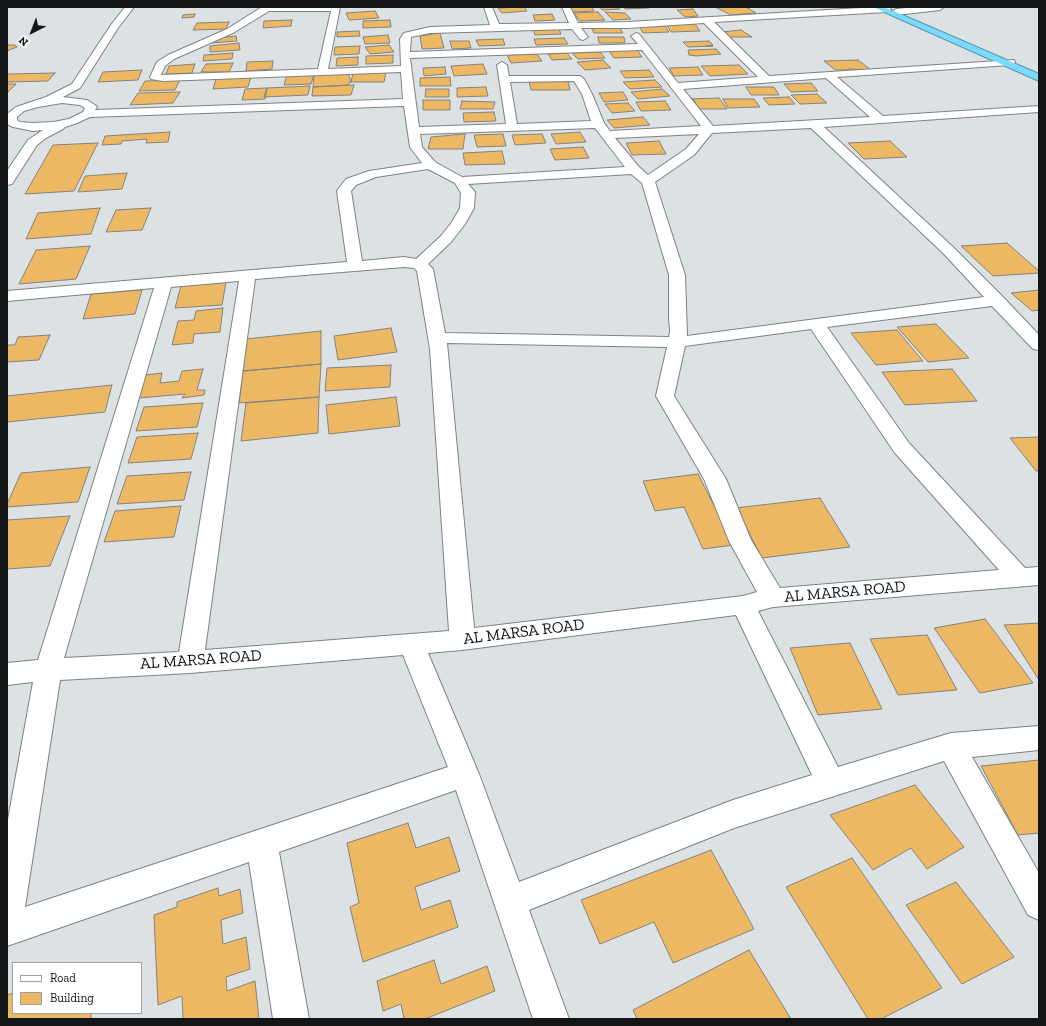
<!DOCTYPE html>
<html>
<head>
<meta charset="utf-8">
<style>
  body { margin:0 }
  #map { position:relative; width:1046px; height:1026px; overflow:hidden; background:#dce2e4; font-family:"Zilla Slab",serif }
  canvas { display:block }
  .frame { position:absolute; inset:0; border:8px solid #131516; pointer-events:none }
  .legend { position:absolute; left:12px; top:962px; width:130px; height:52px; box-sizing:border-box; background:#fff; border:1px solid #a1a1a2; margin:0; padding:5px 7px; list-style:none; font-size:12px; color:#131516 }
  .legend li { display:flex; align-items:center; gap:8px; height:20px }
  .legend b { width:20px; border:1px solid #a1a1a2 }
  .north { position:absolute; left:12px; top:12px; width:40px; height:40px; -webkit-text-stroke:3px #fff; paint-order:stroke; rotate:222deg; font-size:11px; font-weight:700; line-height:16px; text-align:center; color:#131516 }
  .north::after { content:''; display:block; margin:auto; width:14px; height:18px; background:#131516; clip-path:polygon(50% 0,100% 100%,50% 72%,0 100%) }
</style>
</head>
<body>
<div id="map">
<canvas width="1046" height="1026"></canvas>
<div class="frame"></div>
<ul class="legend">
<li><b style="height:5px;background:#fff"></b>Road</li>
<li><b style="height:11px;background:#ecb863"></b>Building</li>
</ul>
<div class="north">N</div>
</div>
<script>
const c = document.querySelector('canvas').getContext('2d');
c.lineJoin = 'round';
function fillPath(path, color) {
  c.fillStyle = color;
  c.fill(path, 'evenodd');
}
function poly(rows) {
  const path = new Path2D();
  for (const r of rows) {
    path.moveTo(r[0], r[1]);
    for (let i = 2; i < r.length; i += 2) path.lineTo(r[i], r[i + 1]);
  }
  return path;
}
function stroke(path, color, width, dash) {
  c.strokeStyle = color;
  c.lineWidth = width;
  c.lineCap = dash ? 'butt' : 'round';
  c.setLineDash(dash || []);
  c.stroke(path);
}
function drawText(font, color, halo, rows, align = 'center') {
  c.font = font + ' "Zilla Slab",serif';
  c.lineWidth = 4;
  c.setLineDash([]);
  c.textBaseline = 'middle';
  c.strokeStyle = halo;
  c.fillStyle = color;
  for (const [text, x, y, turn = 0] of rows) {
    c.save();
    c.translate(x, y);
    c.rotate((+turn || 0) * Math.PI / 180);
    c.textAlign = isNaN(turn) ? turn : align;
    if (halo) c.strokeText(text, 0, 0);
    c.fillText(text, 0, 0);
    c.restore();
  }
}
const building = poly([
  [524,7,527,11,502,13,498,8,524,7],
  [571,7,592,7,594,11,572,12,571,7],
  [600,7,618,7,620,9,602,10,600,7],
  [624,7,648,7,649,8,625,9,624,7],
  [715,7,746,7,756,13,731,15,715,7],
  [693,9,698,16,685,17,677,10,693,9],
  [375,11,379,18,349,20,346,13,375,11],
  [598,12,605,20,580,21,574,13,598,12],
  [605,12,625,13,631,19,613,20,605,12],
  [195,14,194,17,182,18,183,15,195,14],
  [552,14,555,20,535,21,533,15,552,14],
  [292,20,291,26,263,28,264,21,292,20],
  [390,20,391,27,363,28,363,21,390,20],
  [229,22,226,29,193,30,197,23,229,22],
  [695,24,700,31,671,32,667,25,695,24],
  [639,26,665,26,669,32,643,33,639,26],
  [591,27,619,27,623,33,594,33,591,27],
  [533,29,559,29,561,34,535,35,533,29],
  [741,30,752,37,729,37,721,32,741,30],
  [359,31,360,36,337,37,337,32,359,31],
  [440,33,444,48,422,49,420,36,440,33],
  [388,35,390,43,365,44,363,37,388,35],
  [236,36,237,41,211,43,218,38,236,36],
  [598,37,624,37,625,43,599,43,598,37],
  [564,38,568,44,536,45,534,39,564,38],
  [503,39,505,45,479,46,476,40,503,39],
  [450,41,469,41,471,48,452,49,450,41],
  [709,41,713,45,706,46,713,46,688,47,683,42,709,41],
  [239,43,240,50,210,52,210,46,239,43],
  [7,45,15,45,17,47,7,51,7,45],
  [389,45,394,52,370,54,365,47,389,45],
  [360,46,359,54,334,55,335,47,360,46],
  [716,49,721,54,696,56,689,55,688,50,716,49],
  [637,50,642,57,614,58,609,51,637,50],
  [600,52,605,58,578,59,572,53,600,52],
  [233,53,232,59,203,61,204,55,233,53],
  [567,53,572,59,552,60,548,54,567,53],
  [537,54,542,61,511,63,507,55,537,54],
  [393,55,393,63,366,64,366,56,393,55],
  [358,57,358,65,336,66,337,58,358,57],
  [603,60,611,68,585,70,577,62,603,60],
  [858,60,871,70,848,69,849,70,835,70,824,61,858,60],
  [273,61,272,69,246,71,247,62,273,61],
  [233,63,229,72,201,72,206,64,233,63],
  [195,64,192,73,166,74,169,66,195,64],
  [483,64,487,74,454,76,451,66,483,64],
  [739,65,748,74,710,76,701,66,739,65],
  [445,67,446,74,424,76,423,68,445,67],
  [698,67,703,75,674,76,669,68,698,67],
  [142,70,138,80,98,82,103,72,142,70],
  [649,70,654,77,625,78,620,71,649,70],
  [386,72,384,82,351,82,353,73,386,72],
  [55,73,48,81,7,82,7,74,55,73],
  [348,73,351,82,348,85,313,87,314,75,348,73],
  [287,75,314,75,311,84,284,85,287,75],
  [251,77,248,87,213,89,216,79,251,77],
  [450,77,451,86,420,86,420,78,450,77],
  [180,80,175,90,139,91,145,81,180,80],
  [655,80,662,87,630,89,623,82,655,80],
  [529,81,568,81,570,90,531,90,529,81],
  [811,83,818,91,791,92,784,84,811,83],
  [7,84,16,84,7,93,7,84],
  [354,85,351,95,312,96,313,87,354,85],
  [310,86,308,95,264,97,267,88,310,86],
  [486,87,488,96,457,97,457,88,486,87],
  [746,87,774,87,779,95,751,95,746,87],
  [267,88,265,99,242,100,245,89,267,88],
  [426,89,449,89,449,97,425,97,426,89],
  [662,89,670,96,638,99,631,92,662,89],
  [180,92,173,103,130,105,138,93,180,92],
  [623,92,628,100,604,102,599,93,623,92],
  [817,94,827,103,800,104,791,95,817,94],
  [789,97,795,104,769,105,763,98,789,97],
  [719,98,727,109,694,109,690,104,696,104,694,100,689,100,688,99,719,98],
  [723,99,754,99,760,107,728,108,723,99],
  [423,100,450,100,450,110,423,110,423,100],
  [462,101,495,102,493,109,460,109,462,101],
  [665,101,671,110,641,111,636,102,665,101],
  [628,103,635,111,612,113,605,104,628,103],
  [494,112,496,121,464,122,463,113,494,112],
  [643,117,650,125,614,128,607,120,643,117],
  [170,132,168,142,146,143,147,139,122,141,121,144,102,145,105,136,170,132],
  [580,132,586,142,556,144,551,134,580,132],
  [465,134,463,149,428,149,431,137,465,134],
  [503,134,506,146,477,147,474,135,503,134],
  [542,134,546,143,515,145,512,135,542,134],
  [659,141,666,154,632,155,626,143,659,141],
  [890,141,907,157,864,159,848,143,890,141],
  [98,143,74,191,25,194,53,145,98,143],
  [583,147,589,158,555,160,550,149,583,147],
  [502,151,505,164,465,165,463,153,502,151],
  [127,173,122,189,78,192,85,176,127,173],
  [100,208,91,234,26,239,38,213,100,208],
  [151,208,142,230,106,232,116,210,151,208],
  [1007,243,1039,271,1039,273,993,276,961,246,1007,243],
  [90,246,76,279,19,284,36,250,90,246],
  [226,282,222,305,175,308,181,286,226,282],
  [142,290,135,314,83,319,91,294,142,290],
  [1039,290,1039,310,1032,311,1011,293,1039,290],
  [223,308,220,332,194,334,193,343,172,345,178,321,194,320,196,311,223,308],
  [936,324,969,358,928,362,897,327,936,324],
  [391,328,397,352,338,360,334,336,391,328],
  [897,330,923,361,876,365,851,333,897,330],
  [321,331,321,364,243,371,246,339,321,331],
  [50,335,39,360,7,362,7,345,15,345,18,337,50,335],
  [321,364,319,397,239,403,243,371,321,364],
  [391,365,390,387,325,391,327,368,391,365],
  [203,369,197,390,205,390,204,395,182,398,185,394,139,398,145,375,162,373,160,383,179,381,182,371,203,369],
  [952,369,977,401,905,405,882,372,952,369],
  [112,385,105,412,7,422,7,396,112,385],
  [319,397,318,433,241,441,246,403,319,397],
  [396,397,400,426,329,434,326,405,396,397],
  [203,403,197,427,136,431,144,407,203,403],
  [198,433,191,459,128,463,137,437,198,433],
  [1039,437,1039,471,1036,471,1010,438,1039,437],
  [90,467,78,502,7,507,7,504,21,473,90,467],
  [191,472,184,500,117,504,127,476,191,472],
  [698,474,734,545,703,549,684,507,655,511,643,481,698,474],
  [820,498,850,547,762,558,736,508,820,498],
  [181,506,174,537,104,542,115,511,181,506],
  [70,516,50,566,7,569,7,520,70,516],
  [985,619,1033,683,980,693,934,628,985,619],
  [1039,623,1039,680,1004,625,1039,623],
  [927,635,957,690,898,695,870,639,927,635],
  [850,643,882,709,818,715,790,648,850,643],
  [1039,760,1039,833,1018,835,981,766,1039,760],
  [915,785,964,847,927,869,911,848,873,870,830,815,915,785],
  [408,823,416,848,449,837,460,871,415,887,421,910,450,900,458,927,363,962,350,907,359,903,347,843,408,823],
  [711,850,754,929,673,963,654,922,600,944,581,900,711,850],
  [852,858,942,988,881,1019,868,1019,786,887,852,858],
  [956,882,1014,957,962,984,906,905,956,882],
  [218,888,219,896,240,889,243,913,221,920,223,944,246,937,250,969,226,977,227,991,255,981,259,1019,183,1019,182,996,158,1005,154,915,177,907,177,902,218,888],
  [749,950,791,1019,637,1019,633,1010,749,950],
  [434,960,441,984,487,966,495,991,425,1019,404,1019,401,1004,383,1011,377,981,434,960],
  [13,993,13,1013,91,1013,91,1019,7,1019,7,995,13,993]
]);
const minor = poly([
  [125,7,134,7,118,28,80,88,63,97,87,100,95,105,97,107,95,110,403,99,401,72,163,81,151,79,150,77,157,62,168,55,227,29,262,7,340,7,328,69,401,66,400,39,404,33,430,27,490,25,484,7,492,7,499,24,569,23,562,7,570,7,578,23,628,22,877,7,889,7,891,9,887,12,714,22,769,76,1014,60,1015,62,1014,64,1010,65,837,77,883,116,1039,106,1039,112,824,127,953,247,1003,297,1039,335,1039,350,1033,349,992,306,827,327,909,443,1025,568,1039,567,1039,585,773,607,758,611,838,767,951,733,1039,726,1039,750,972,757,1039,873,1039,920,1028,915,944,761,734,828,529,910,569,1019,533,1019,456,790,279,852,309,1019,273,1019,249,862,7,946,7,825,33,682,7,685,7,663,38,660,154,288,7,301,7,291,347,262,337,191,339,188,346,179,369,171,422,163,410,147,404,106,90,117,77,123,65,127,63,129,46,138,37,145,12,184,7,185,7,171,28,140,43,130,33,131,13,127,7,124,7,114,16,107,46,97,72,84,111,25,125,7],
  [269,11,331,11,318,69,161,75,165,66,174,59,233,33,269,11],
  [704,23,758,77,678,83,639,34,636,33,631,36,638,44,410,52,411,37,430,33,572,29,580,39,583,40,588,37,581,28,628,28,704,23],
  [642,50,701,126,610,131,604,123,592,94,584,79,580,76,509,76,507,65,502,62,497,65,506,124,419,127,410,58,642,50],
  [826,78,870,117,713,126,683,89,826,78],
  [574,81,582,94,591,121,517,124,510,82,574,81],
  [62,103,80,105,85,108,83,112,69,119,53,122,33,123,20,122,17,120,17,117,24,111,38,107,62,103],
  [595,128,625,167,462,177,435,162,422,147,420,134,595,128],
  [811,128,943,253,984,297,687,336,685,275,655,182,694,155,712,133,811,128],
  [699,134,686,149,648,175,639,167,615,138,699,134],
  [428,169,455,183,461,193,460,208,452,222,441,236,416,259,404,257,362,261,351,191,356,185,376,177,428,169],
  [631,174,642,183,669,275,669,318,670,331,669,337,445,333,433,269,428,264,451,242,465,224,474,208,475,192,468,184,631,174],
  [404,267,414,268,417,271,430,349,449,631,205,650,255,279,404,267],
  [239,281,179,652,64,658,171,287,239,281],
  [811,329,895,453,999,570,780,588,751,540,726,479,674,396,685,346,811,329],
  [447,343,667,347,656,396,704,479,729,541,757,592,743,596,474,628,447,343],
  [736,615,812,775,733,800,519,882,479,774,428,653,462,650,736,615],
  [403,655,448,767,25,907,60,680,190,673,403,655],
  [917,7,944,7,940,10,896,15,892,12,896,9,917,7]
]);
const highway = poly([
  [873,7,884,7,1039,74,1039,81,873,7]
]);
const streetNames = [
  ["AL MARSA ROAD",845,592,-5],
  ["AL MARSA ROAD",524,632,-7],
  ["AL MARSA ROAD",201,660,-4]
];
fillPath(building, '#ecb863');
stroke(building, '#85827e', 1);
stroke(minor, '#7e8284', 2);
stroke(highway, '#5796ac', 2);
fillPath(minor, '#fff');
fillPath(highway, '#7bdbfd');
drawText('16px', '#131516', '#fff', streetNames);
</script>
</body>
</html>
